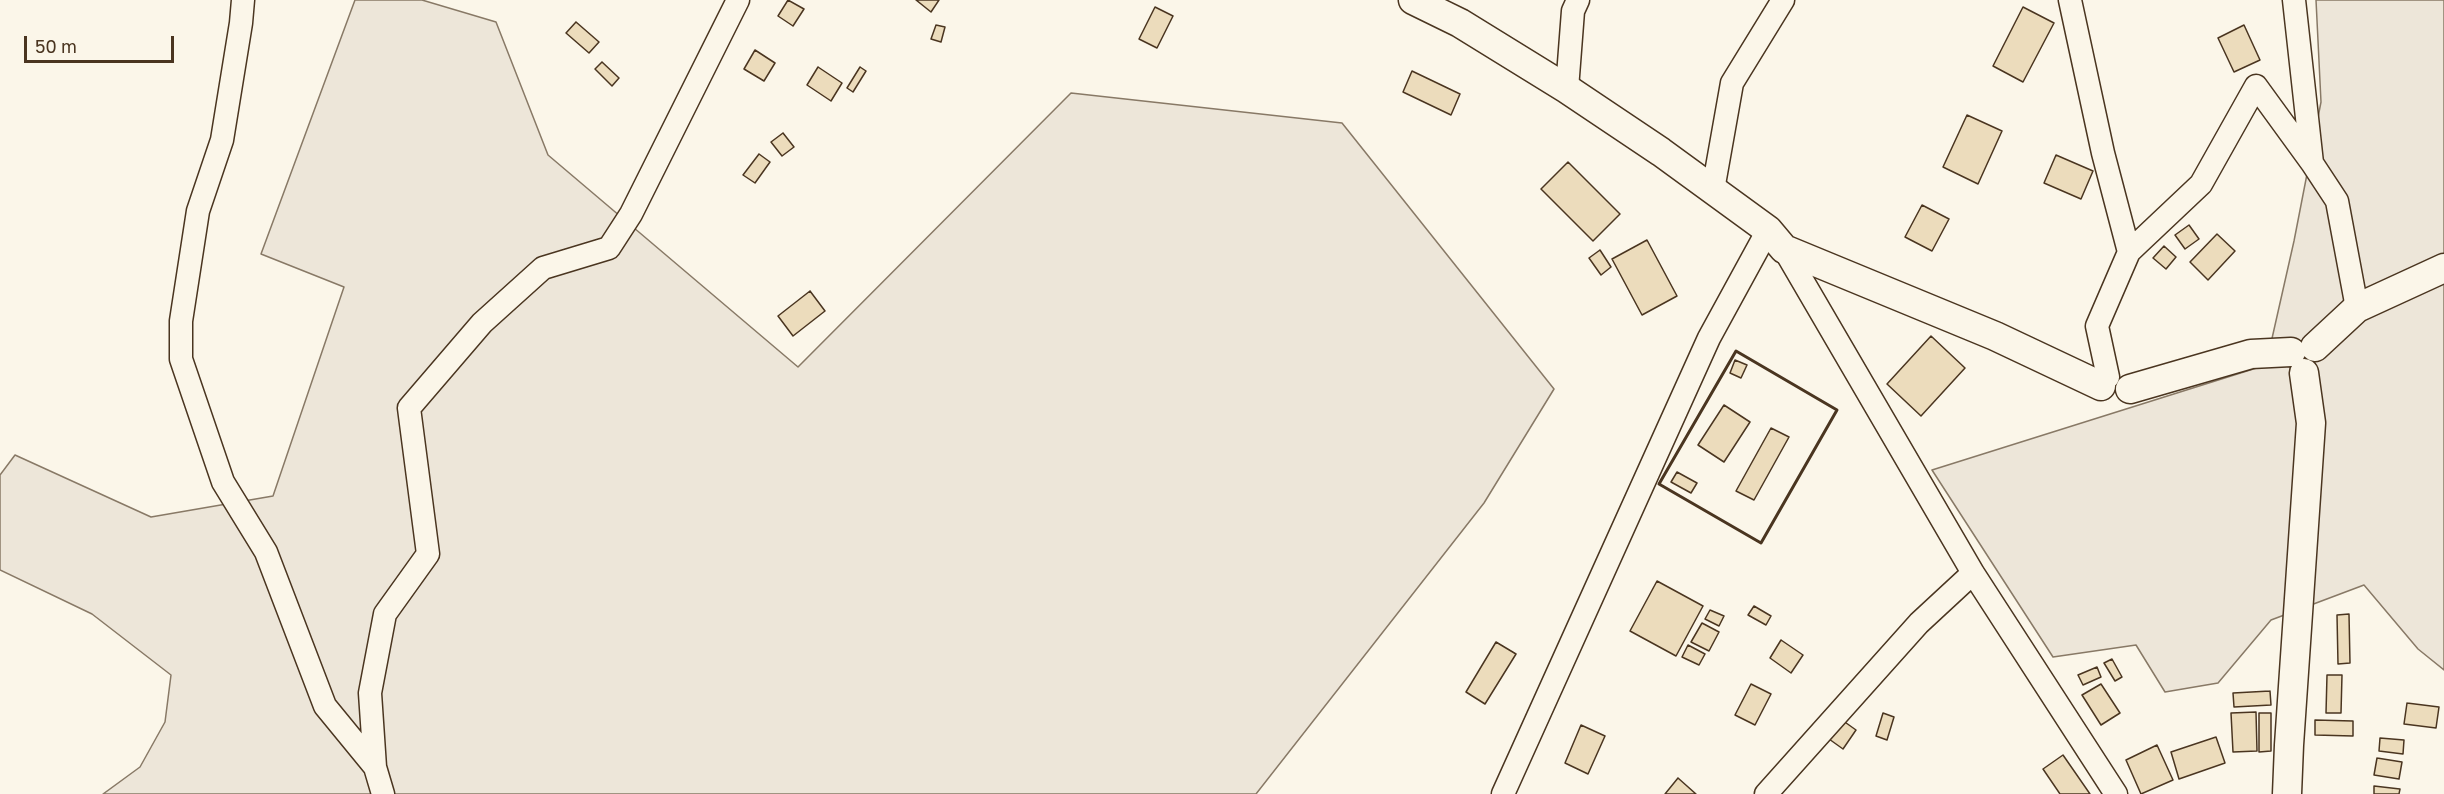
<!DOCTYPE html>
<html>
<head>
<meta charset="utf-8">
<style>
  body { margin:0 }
  #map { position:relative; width:2444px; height:794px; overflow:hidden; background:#fbf6e9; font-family:"Golos Text",sans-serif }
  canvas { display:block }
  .scale { position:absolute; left:24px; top:36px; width:150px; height:27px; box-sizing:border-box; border:3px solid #4a3520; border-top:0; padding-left:8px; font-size:18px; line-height:21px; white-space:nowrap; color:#4a3520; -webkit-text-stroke:4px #fbf6e9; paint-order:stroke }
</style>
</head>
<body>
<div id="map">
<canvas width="2444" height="794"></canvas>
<div class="scale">50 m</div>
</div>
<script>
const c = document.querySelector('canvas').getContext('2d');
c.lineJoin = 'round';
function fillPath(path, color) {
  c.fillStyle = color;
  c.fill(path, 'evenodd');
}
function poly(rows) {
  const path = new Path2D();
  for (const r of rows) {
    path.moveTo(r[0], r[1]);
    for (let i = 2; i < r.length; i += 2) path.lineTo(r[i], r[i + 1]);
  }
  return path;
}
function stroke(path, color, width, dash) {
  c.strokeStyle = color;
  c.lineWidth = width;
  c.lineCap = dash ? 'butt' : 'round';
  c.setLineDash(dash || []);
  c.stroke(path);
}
const green = poly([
  [355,0,422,0,496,22,548,155,798,367,1071,93,1342,123,1554,389,1484,503,1256,794,103,794,140,767,165,722,171,675,92,614,0,570,0,475,15,455,151,517,273,496,344,287,261,254,355,0],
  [2316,0,2444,0,2444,670,2418,649,2364,585,2271,620,2218,683,2165,692,2136,645,2053,657,1932,470,2266,365,2294,241,2321,102,2316,0]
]);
const building = poly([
  [788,0,804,9,793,26,778,16,788,0],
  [916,0,939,0,931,12,916,0],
  [1155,7,1173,16,1157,48,1139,39,1155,7],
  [2023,7,2054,23,2023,82,1993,66,2023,7],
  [576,22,599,42,589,53,566,33,576,22],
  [936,25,945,27,941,42,931,39,936,25],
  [2244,25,2260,60,2234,72,2218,38,2244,25],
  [755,50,775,63,764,81,744,69,755,50],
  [602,62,619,78,612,86,595,69,602,62],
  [818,67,842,83,831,101,807,85,818,67],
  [860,67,866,71,853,92,847,88,860,67],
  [1412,71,1460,94,1451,115,1403,92,1412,71],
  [1967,115,2002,131,1978,184,1943,167,1967,115],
  [783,133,794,147,782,156,771,142,783,133],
  [759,154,770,162,755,183,743,175,759,154],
  [2056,155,2093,171,2081,199,2044,183,2056,155],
  [1568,162,1620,214,1593,241,1541,189,1568,162],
  [1922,205,1949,219,1932,251,1905,237,1922,205],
  [2189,225,2199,239,2185,249,2175,235,2189,225],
  [2217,234,2235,251,2208,280,2190,262,2217,234],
  [1647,240,1677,296,1642,315,1612,259,1647,240],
  [2164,246,2176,257,2166,269,2153,258,2164,246],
  [1600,250,1611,267,1601,275,1589,258,1600,250],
  [810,291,825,311,793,336,778,316,810,291],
  [1931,336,1965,368,1921,416,1887,384,1931,336],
  [1735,360,1747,365,1741,378,1730,373,1735,360],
  [1724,405,1750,422,1724,462,1698,445,1724,405],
  [1771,428,1789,437,1754,500,1736,491,1771,428],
  [1677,472,1697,483,1691,493,1671,482,1677,472],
  [1657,581,1703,606,1676,656,1630,631,1657,581],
  [1754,606,1771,616,1766,625,1748,615,1754,606],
  [1710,610,1724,616,1719,626,1705,619,1710,610],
  [2349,614,2350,663,2338,664,2337,615,2349,614],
  [1702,623,1719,632,1709,651,1691,642,1702,623],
  [1781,640,1803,655,1791,673,1770,658,1781,640],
  [1496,642,1516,654,1485,704,1466,692,1496,642],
  [1688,645,1705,654,1699,665,1682,657,1688,645],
  [2112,659,2122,677,2115,681,2104,663,2112,659],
  [2097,667,2101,677,2083,685,2078,675,2097,667],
  [2327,675,2342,675,2341,713,2326,713,2327,675],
  [1751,684,1771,694,1755,725,1735,715,1751,684],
  [2101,684,2120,713,2101,725,2082,695,2101,684],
  [2270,691,2271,705,2234,707,2233,693,2270,691],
  [2407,703,2439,707,2436,728,2404,724,2407,703],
  [2256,712,2257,751,2233,752,2231,713,2256,712],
  [1883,713,1894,717,1887,740,1876,736,1883,713],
  [2259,713,2271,713,2271,751,2259,752,2259,713],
  [1842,720,1856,730,1843,749,1829,739,1842,720],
  [2315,720,2353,721,2353,736,2315,735,2315,720],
  [1581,725,1605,736,1588,774,1565,763,1581,725],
  [2216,737,2225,763,2179,779,2171,752,2216,737],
  [2380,738,2404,740,2403,754,2379,751,2380,738],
  [2157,745,2173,780,2141,794,2126,760,2157,745],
  [2063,755,2090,794,2060,794,2043,769,2063,755],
  [2377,758,2402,762,2399,779,2374,775,2377,758],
  [1678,778,1696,794,1665,794,1678,778],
  [2374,786,2400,789,2399,794,2374,794,2374,786]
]);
const minor = poly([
  [243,0,241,23,222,140,198,211,181,321,181,359,223,482,266,552,325,706,375,767],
  [2070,0,2103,153,2129,252],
  [2294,0,2312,163,2337,201,2357,308],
  [1567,89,1573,11,1578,0],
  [1713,190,1732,83,1783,0],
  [1784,249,1973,573,2116,794],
  [2108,377,2097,326,2129,252,2201,184,2256,86,2312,163],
  [383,794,375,767,370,693,385,614,428,554,409,408,482,323,543,268,609,248,631,214,738,0],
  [1503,794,1709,338,1768,230],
  [1766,794,1919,623,1973,573]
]);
const major = poly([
  [1413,0,1460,23,1567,89,1661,152,1768,230,1784,249,1995,336,2101,386],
  [2315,347,2357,308,2444,268],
  [2130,389,2251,354,2291,352],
  [2287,794,2289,745,2311,423,2304,373]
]);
const wall = poly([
  [1736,351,1837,410,1761,543,1659,484,1736,351]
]);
fillPath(green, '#ede6d9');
stroke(green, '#887966', 1.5);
fillPath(building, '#ecdcbc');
stroke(building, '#4a3520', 1.5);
stroke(minor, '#4a3520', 25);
stroke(major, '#4a3520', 31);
stroke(minor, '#fbf6e9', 22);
stroke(major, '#fbf6e9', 28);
stroke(wall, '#4a3520', 3);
</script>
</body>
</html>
